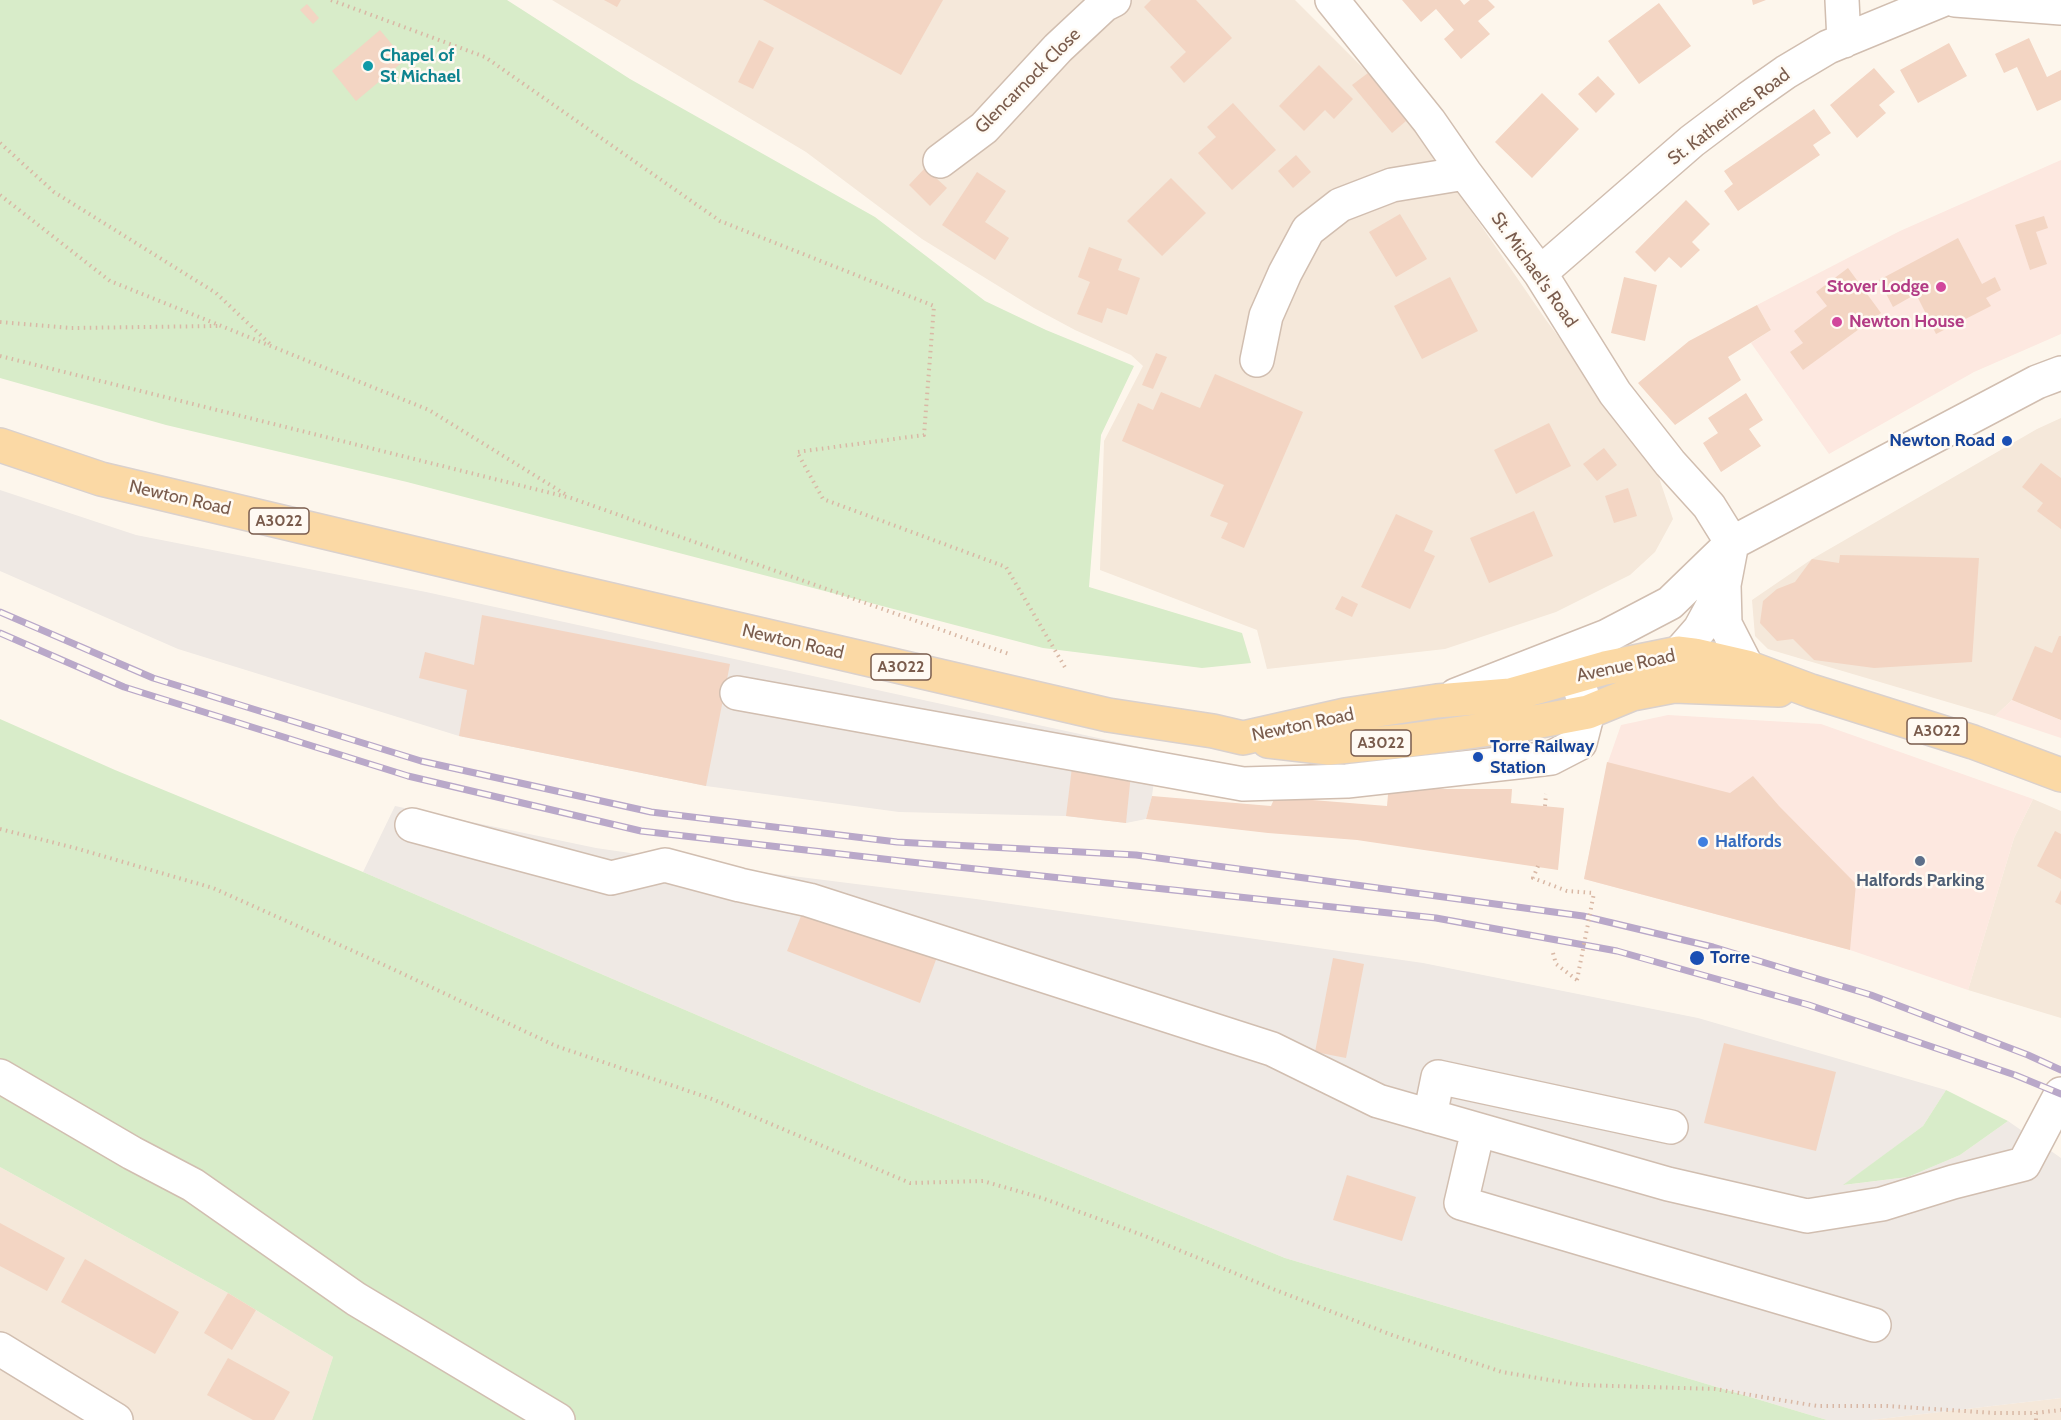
<!DOCTYPE html>
<html>
<head>
<meta charset="utf-8">
<style>
  body { margin:0 }
  canvas { display:block; background:#fdf6ec }
</style>
</head>
<body>
<canvas width="2061" height="1420"></canvas>
<script>
const c = document.querySelector('canvas').getContext('2d');
c.lineJoin = 'round';
function fillPath(path, color) {
  c.fillStyle = color;
  c.fill(path, 'evenodd');
}
function poly(rows) {
  const path = new Path2D();
  for (const r of rows) {
    path.moveTo(r[0], r[1]);
    for (let i = 2; i < r.length; i += 2) path.lineTo(r[i], r[i + 1]);
  }
  return path;
}
function stroke(path, color, width, dash) {
  c.strokeStyle = color;
  c.lineWidth = width;
  c.lineCap = dash ? 'butt' : 'round';
  c.setLineDash(dash || []);
  c.stroke(path);
}
function drawText(font, color, halo, rows, align = 'center') {
  c.font = font + ' Cabin,sans-serif';
  c.lineWidth = 5;
  c.setLineDash([]);
  c.textBaseline = 'middle';
  c.strokeStyle = halo;
  c.fillStyle = color;
  for (const [text, x, y, turn = 0] of rows) {
    c.save();
    c.translate(x, y);
    c.rotate((+turn || 0) * Math.PI / 180);
    c.textAlign = isNaN(turn) ? turn : align;
    if (halo) c.strokeText(text, 0, 0);
    c.fillText(text, 0, 0);
    c.restore();
  }
}
const residential = poly([
  [552,0,1295,0,1368,73,1423,141,1546,320,1655,466,1673,519,1655,552,1630,575,1556,612,1445,649,1267,669,1257,630,1100,570,1104,441,1143,366,1131,355,1075,330,1034,308,922,239,806,152],
  [2061,418,2061,720,2012,700,1995,716,1768,649,1755,636,1752,600,1812,559,2037,429],
  [2033,799,2061,811,2061,1018,1968,990,2014,838],
  [0,1167,228,1293,333,1357,312,1420,0,1420],
  [2061,1398,2061,1420,1870,1420]
]);
const commercial = poly([
  [2061,160,2061,334,1974,372,1829,454,1751,343,1771,330,1757,305,1900,231],
  [2012,700,2061,720,2061,738,1995,716],
  [1668,715,1821,724,2033,799,2014,838,1968,990,1850,950,1584,879,1608,762,1621,725]
]);
const industrial = poly([
  [0,490,136,535,426,592,1158,751,1152,796,1146,819,1126,823,1065,816,899,812,706,786,459,736,178,649,0,571],
  [395,806,596,848,760,872,976,899,1423,963,1698,1018,1946,1090,1923,1126,1844,1185,1908,1177,1960,1155,2008,1121,2061,1158,2061,1398,1871,1420,1827,1420,1285,1258,865,1087,363,872]
]);
const green = poly([
  [0,0,507,0,630,79,875,217,985,301,1046,330,1134,366,1101,435,1089,587,1242,633,1251,663,1202,668,1043,648,407,482,166,425,0,378],
  [0,719,115,770,363,872,865,1087,1285,1258,1827,1420,312,1420,333,1357,228,1293,0,1167],
  [1946,1090,2008,1121,1960,1155,1908,1177,1843,1185,1923,1126]
]);
const building = poly([
  [604,0,621,0,617,7],
  [763,0,943,0,901,75],
  [1151,0,1196,0,1232,38,1184,83,1170,67,1186,52,1144,7],
  [1402,0,1460,0,1464,5,1470,0,1488,0,1495,7,1478,21,1490,34,1461,59,1444,39,1454,30,1436,9,1421,22],
  [1752,0,1766,0,1753,5],
  [1659,3,1691,46,1639,84,1608,41],
  [307,4,319,18,313,24,300,10],
  [380,30,405,60,356,101,332,71],
  [2029,38,2047,77,2061,70,2061,100,2037,111,2017,67,2004,73,1995,54],
  [759,40,774,48,753,89,738,82],
  [1949,43,1967,76,1918,103,1900,70],
  [1319,65,1353,99,1334,119,1325,110,1304,131,1279,106],
  [1874,68,1895,92,1879,105,1886,113,1857,138,1830,105],
  [1368,73,1406,121,1392,133,1352,85],
  [1598,76,1615,94,1596,113,1578,94],
  [1542,93,1579,129,1532,178,1495,142],
  [1233,103,1276,150,1232,190,1198,153,1216,137,1207,127],
  [1814,109,1831,133,1813,145,1820,155,1738,211,1724,191,1733,184,1724,171],
  [1296,155,1311,172,1293,188,1278,171],
  [925,168,947,188,930,206,909,185],
  [977,172,1006,191,985,222,1009,238,995,260,942,225],
  [1171,178,1206,213,1162,256,1127,221],
  [1686,200,1710,224,1692,242,1700,250,1681,268,1669,257,1655,272,1635,252],
  [1400,214,1427,259,1396,277,1369,232],
  [2044,216,2048,228,2036,232,2047,264,2030,270,2015,225],
  [1958,238,1982,284,1995,277,2001,290,1986,298,1991,306,1936,334,1916,294,1893,307,1879,280],
  [1089,247,1122,259,1118,270,1140,278,1127,315,1107,308,1102,323,1077,314,1090,282,1078,277],
  [1848,268,1881,313,1803,370,1790,352,1803,343,1794,331,1827,306,1816,292],
  [1450,277,1478,331,1422,359,1394,306],
  [1624,277,1657,285,1645,341,1611,333],
  [1757,305,1771,330,1728,357,1741,380,1675,425,1638,383,1689,341],
  [1156,353,1167,357,1153,389,1142,385],
  [1215,374,1303,412,1244,548,1221,538,1228,523,1210,516,1224,485,1122,441,1138,403,1153,410,1161,392,1200,408],
  [1746,393,1763,420,1749,429,1761,446,1721,472,1703,443,1718,433,1708,418],
  [1549,423,1571,466,1516,494,1494,450],
  [1604,448,1617,465,1597,481,1583,464],
  [2041,463,2061,478,2061,529,2037,511,2043,503,2022,487],
  [1628,488,1637,516,1614,523,1605,496],
  [1534,511,1553,556,1489,583,1470,538],
  [1396,514,1433,531,1424,551,1435,556,1410,609,1361,587],
  [1840,555,1979,558,1972,662,1874,668,1814,660,1793,639,1777,641,1760,623,1763,601,1777,589,1795,582,1812,559,1839,563],
  [1342,596,1358,604,1352,617,1335,609],
  [482,615,730,664,706,786,459,736,467,690,419,678,425,652,474,665],
  [2059,636,2061,636,2061,720,2012,700,2035,646,2052,653],
  [1607,762,1730,793,1753,776,1779,806,1856,884,1850,950,1584,879],
  [1072,767,1131,774,1126,823,1066,816],
  [1389,783,1445,789,1512,789,1511,803,1564,808,1558,870,1357,840,1268,833,1146,819,1152,796,1271,806,1275,797,1387,806],
  [2055,831,2061,834,2061,879,2037,866],
  [2061,890,2061,905,2055,902],
  [805,906,937,957,920,1003,787,951],
  [1333,958,1364,964,1346,1058,1315,1052],
  [1724,1043,1836,1072,1816,1151,1704,1123],
  [1347,1175,1416,1197,1402,1241,1333,1220],
  [0,1223,65,1258,47,1291,0,1266],
  [85,1259,179,1312,155,1354,61,1302],
  [228,1293,256,1310,232,1350,204,1333],
  [228,1358,290,1392,274,1420,253,1420,207,1395]
]);
const path = poly([
  [331,0,485,57,720,221,934,306,924,435,797,452,823,499,1006,567,1066,669],
  [0,143,54,192,216,293,270,344],
  [0,195,110,281,429,410,568,496],
  [0,322,71,328,218,326],
  [0,356,571,498,1009,654],
  [1545,806,1546,794],
  [0,829,75,848,213,888,382,964,556,1046,712,1099,910,1183,983,1181,1042,1198,1145,1236,1273,1289,1392,1335,1502,1372,1580,1385,1715,1389,1817,1406,1887,1406,1995,1413,2036,1413,2061,1410],
  [1538,866,1533,878,1567,891,1594,893],
  [1553,953,1556,964,1577,980],
  [2036,1420,2036,1413]
]);
const minor = poly([
  [1332,0,1429,121,1465,173,1540,273,1615,393,1670,463,1709,506,1732,543],
  [1842,0,1844,41],
  [1955,0,2061,8],
  [940,161,984,128,1058,48,1104,5,1114,0],
  [1540,273,1692,141,1749,98,1786,72,1828,47,1942,0],
  [1257,360,1266,316,1285,273,1308,230,1340,205,1392,185,1465,173],
  [1724,585,1725,624,1747,667],
  [1661,669,1679,653,1700,629,1724,585,1732,543],
  [737,693,1243,784,1347,781,1517,762],
  [1456,695,1607,636,1670,603,1732,543,2037,382,2061,373],
  [1511,741,1517,762,1551,758,1580,743,1588,712,1576,677],
  [412,825,611,878,665,865,740,885,809,900,1272,1049,1378,1101,1668,1184,1807,1216,1882,1204,1953,1182,2024,1164,2061,1094],
  [0,1076,132,1153,193,1185,356,1299,558,1420],
  [1430,1116,1438,1077,1671,1127],
  [1478,1130,1461,1203,1874,1325],
  [0,1349,116,1420]
]);
const major = poly([
  [0,445,101,479,560,588,1108,715,1213,731,1243,738,1345,715,1437,701,1510,695,1605,668,1679,653,1695,655,1747,667,1811,691,1973,742,2061,775],
  [1268,741,1329,748,1403,741,1519,725,1588,712,1632,694,1674,686,1779,690]
]);
const rail = poly([
  [0,612,153,678,421,761,651,812,897,842,1136,855,1583,916,1713,947,1871,995,2028,1055,2061,1070],
  [0,633,124,687,408,776,641,831,901,861,1436,918,1617,951,1809,1005,2015,1075,2061,1094]
]);
const pathBridge = poly([
  [1577,980,1594,893]
]);
const markers = [
  [368,66,6,"#0f9aa8"],
  [1941,287,6,"#d1479c"],
  [1837,322,6,"#d1479c"],
  [2007,441,6,"#1a4fb4"],
  [1478,757,6,"#1a4fb4"],
  [1703,842,6,"#3f7fe0"],
  [1920,861,6,"#5c6f8a"],
  [1697,958,8,"#1a4fb4"]
];
const shields = [
  [279,521,60],
  [901,667,60],
  [1937,731,60],
  [1381,743,60]
];
const shieldNames = [
  ["A3022",279,521],
  ["A3022",901,667],
  ["A3022",1937,731],
  ["A3022",1381,743]
];
const cultureNames = [
  ["Chapel of",380,56],
  ["St Michael",380,77]
];
const streetNames = [
  ["Glencarnock Close",1028,81,-45],
  ["St. Katherines Road",1729,117,-37],
  ["St. Michael's Road",1534,270,55],
  ["Newton Road",180,498,13],
  ["Newton Road",793,642,13],
  ["Avenue Road",1626,666,-12],
  ["Newton Road",1303,725,-12]
];
const hotelNames = [
  ["Stover Lodge",1929,287],
  ["Newton House",1849,322,"left"]
];
const transitNames = [
  ["Newton Road",1995,441,"right"],
  ["Torre Railway",1490,747],
  ["Station",1490,768],
  ["Torre",1710,958]
];
const shopNames = [
  ["Halfords",1715,842]
];
const serviceNames = [
  ["Halfords Parking",1920,881]
];
fillPath(residential, '#f5e8da');
fillPath(commercial, '#fde8e0');
fillPath(industrial, '#efe9e4');
fillPath(green, '#d8ecc9');
fillPath(building, '#f3d5c3');
stroke(minor, '#d1beb0', 36);
stroke(major, '#dad1cd', 36);
stroke(path, '#d9b8a5', 4, [1.5, 4.5]);
stroke(minor, '#fff', 33);
stroke(major, '#fbd9a5', 33);
stroke(rail, '#b9a8c9', 7);
stroke(rail, '#fffaf3', 4.5, [14]);
stroke(pathBridge, '#d9b8a5', 4, [1.5, 4.5]);
for (const [x, y, r, color] of markers) {
  const dot = new Path2D();
  dot.arc(x, y, r, 0, 2 * Math.PI);
  c.fillStyle = color;
  c.fill(dot);
  stroke(dot, '#fffaf3', 2);
}
for (const [x, y, w] of shields) {
  const box = new Path2D();
  box.roundRect(x - w / 2, y - 13, w, 26, 4.5);
  c.fillStyle = '#fffaf3';
  c.fill(box);
  stroke(box, '#7a5c4d', 1.5);
}
drawText('bold 16px', '#7a5c4d', null, shieldNames);
drawText('bold 18px', '#0d838f', '#fffaf3', cultureNames, 'left');
drawText('18px', '#7a5c4d', '#fffaf3', streetNames);
drawText('bold 18px', '#b23c85', '#fffaf3', hotelNames, 'right');
drawText('bold 18px', '#164399', '#fffaf3', transitNames, 'left');
drawText('bold 18px', '#366cbe', '#fffaf3', shopNames, 'left');
drawText('bold 18px', '#4e5e75', '#fffaf3', serviceNames);
</script>
</body>
</html>
